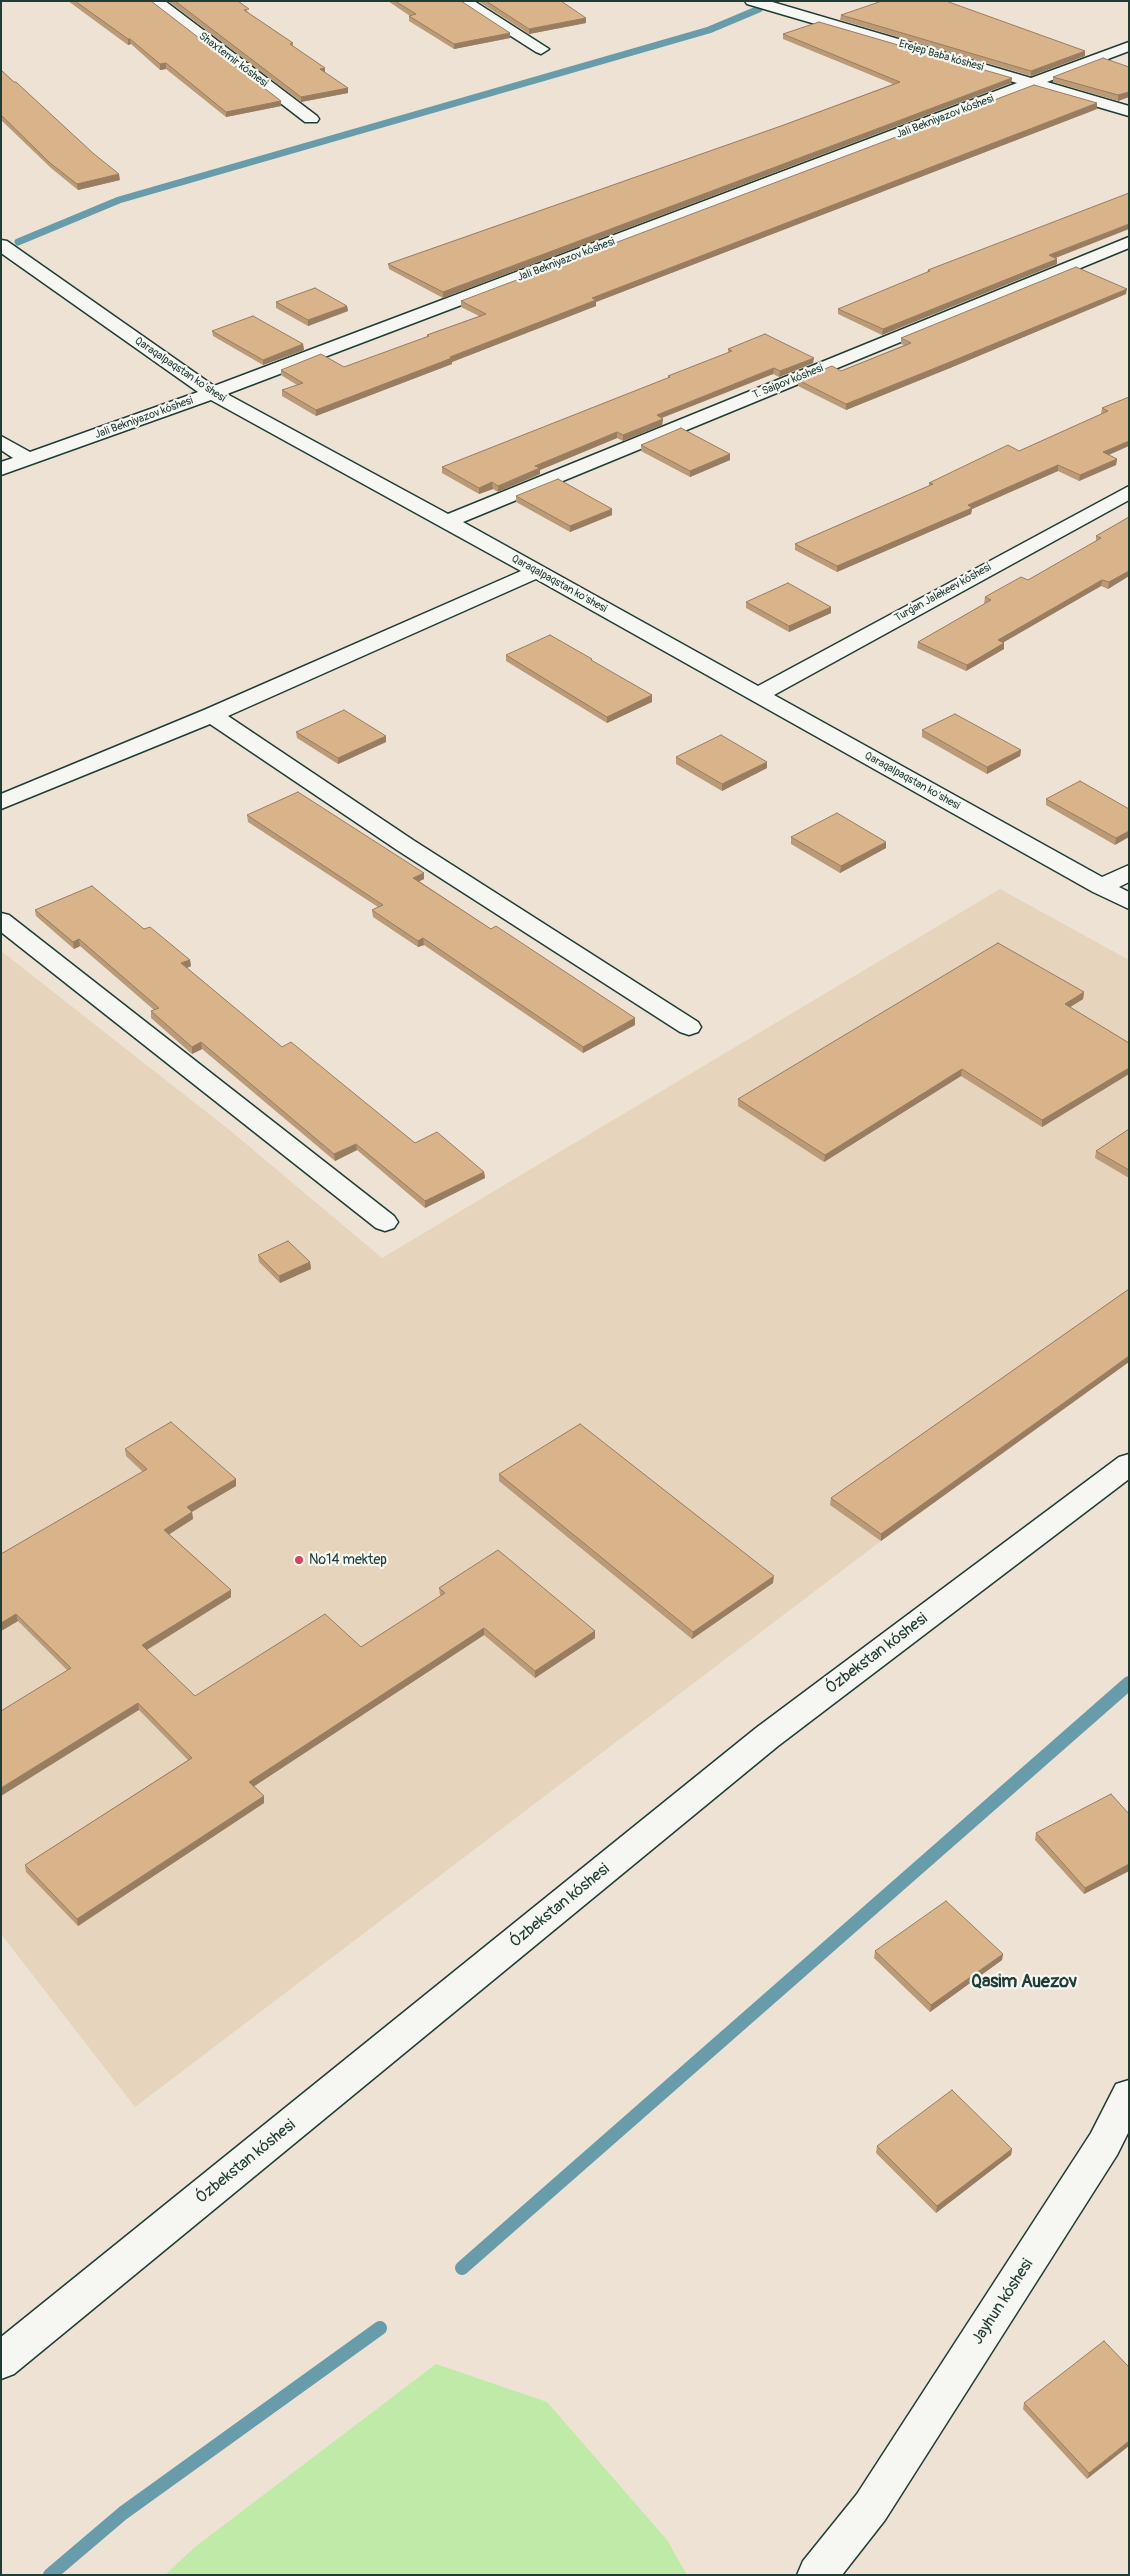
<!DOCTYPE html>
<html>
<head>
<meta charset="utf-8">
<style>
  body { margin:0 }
  #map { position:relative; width:1130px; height:2576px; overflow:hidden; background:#ede2d3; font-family:Pangolin,sans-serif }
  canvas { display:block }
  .frame { position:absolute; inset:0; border:2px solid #1f3d34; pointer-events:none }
</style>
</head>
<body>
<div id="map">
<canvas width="1130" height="2576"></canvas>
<div class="frame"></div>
</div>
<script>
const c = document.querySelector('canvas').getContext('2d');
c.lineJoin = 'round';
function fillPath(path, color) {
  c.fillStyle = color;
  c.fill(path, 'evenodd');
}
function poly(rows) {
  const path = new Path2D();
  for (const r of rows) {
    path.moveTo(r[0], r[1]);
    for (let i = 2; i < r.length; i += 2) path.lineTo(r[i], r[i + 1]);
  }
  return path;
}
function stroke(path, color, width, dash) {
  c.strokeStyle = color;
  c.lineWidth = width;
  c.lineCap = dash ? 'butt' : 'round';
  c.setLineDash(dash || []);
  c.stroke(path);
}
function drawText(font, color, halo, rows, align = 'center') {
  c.font = font + ' Pangolin,sans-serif';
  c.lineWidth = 4.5;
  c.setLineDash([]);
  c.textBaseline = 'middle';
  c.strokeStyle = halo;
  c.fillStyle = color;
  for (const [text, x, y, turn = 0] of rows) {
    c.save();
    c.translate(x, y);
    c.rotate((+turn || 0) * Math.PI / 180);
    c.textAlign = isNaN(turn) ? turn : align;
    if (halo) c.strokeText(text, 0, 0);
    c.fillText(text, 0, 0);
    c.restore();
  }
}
const built = poly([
  [1000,889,1129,960,1129,1362,881,1541,135,2107,1,1934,1,951,232,1132,382,1258]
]);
const green = poly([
  [436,2364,547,2402,667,2540,687,2575,165,2575,195,2547]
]);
const streamFar1 = poly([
  [18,242,119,200,709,30,759,9]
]);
const stream = poly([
  [462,2268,1129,1683],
  [50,2575,123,2513,380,2328]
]);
const street = poly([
  [148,1,165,1,317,116,319,119,317,122,305,122,148,1],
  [456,1,474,1,549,49,541,54,536,52,456,1],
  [745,1,769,1,1031,78,1129,42,1129,51,1047,82,1129,106,1129,116,1033,88,227,394,448,514,1129,237,1129,248,463,522,758,686,1129,486,1129,500,774,695,1102,877,1129,865,1129,882,1119,887,1129,892,1129,909,1093,892,536,579,228,716,413,840,698,1022,701,1027,698,1032,689,1035,680,1032,397,850,210,724,1,809,1,794,204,710,521,571,211,400,1,475,1,462,13,458,1,450,1,436,30,452,198,392,1,253,1,240,7,241,214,386,1017,83,747,4,745,1],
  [1,913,9,915,394,1216,398,1222,394,1228,385,1231,376,1228,1,932,1,913],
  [1129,2080,1129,2131,1117,2155,885,2520,842,2575,797,2575,803,2561,857,2494,1091,2133,1116,2084,1129,2080]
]);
const secondary = poly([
  [1129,1454,1129,1479,778,1746,14,2374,1,2379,1,2337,756,1728,1119,1457,1129,1454]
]);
const wall = poly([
  [68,1,151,1,281,106,226,117,166,69,160,70,131,44,128,45],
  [168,1,238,1,250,14,293,43,293,46,325,68,325,73,348,88,348,93,301,102],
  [388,1,461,1,510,38,454,49,409,21,409,16,410,16],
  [478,1,561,1,586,23,529,34],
  [841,15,1085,56,1031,76,840,20],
  [783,34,1012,78,1011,83,443,298,389,269,388,264,781,126,893,84,783,39],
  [1129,67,1129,97,1118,101,1053,82,1053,77],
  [1,70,120,180,78,190,51,168,1,120],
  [1097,109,596,302,596,306,452,362,452,364,316,416,282,396,282,390,297,385,281,375,281,370,344,367,427,337,427,335,479,316,461,307,461,301],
  [1056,258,1057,259,1057,264,882,335,838,314,838,309,927,273,928,270],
  [1126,294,950,368,846,410,798,386,798,380,841,371,904,345,901,344,901,338],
  [276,302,347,306,348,311,308,326,276,308],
  [212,331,303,344,304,350,263,365,213,336],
  [728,349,813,363,779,377,773,374,662,418,663,419,662,425,623,441,617,438,540,470,540,474,498,492,493,489,479,494,442,473,442,467,668,378,668,376,728,353],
  [1129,397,1109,455,1117,459,1116,465,1079,481,1058,471,972,509,971,514,837,572,795,550,795,544,929,486,929,483,1019,451,1101,414,1102,408],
  [641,445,730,460,690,477,641,451],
  [516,496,612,515,570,532,516,502],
  [1129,517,1129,576,1108,589,1101,586,1004,642,1004,649,966,671,917,648,918,642,984,604,985,597,1028,580,1096,541,1096,536],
  [746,602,831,613,789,632,746,608],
  [506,655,592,661,652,695,652,702,607,723,506,661],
  [922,730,1021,750,1020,756,987,774,922,737],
  [296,732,386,736,386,742,338,764,297,738],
  [676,757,767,768,722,791,676,764],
  [1046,799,1129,809,1115,845,1046,805],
  [247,815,424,873,424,879,419,881,491,929,635,1018,635,1025,583,1053,424,945,418,947,373,917,372,910,378,907,248,822],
  [791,837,886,848,840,873,791,844],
  [35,910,144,929,190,960,191,966,187,968,282,1047,415,1143,484,1172,485,1178,425,1208,357,1150,335,1161,202,1049,192,1054,151,1018,151,1011,154,1010,80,946,74,949,36,916],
  [1084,992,1083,999,1070,1007,1129,1043,1129,1074,1042,1127,961,1076,824,1162,738,1106,738,1099],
  [1129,1129,1129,1178,1095,1158,1096,1151],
  [258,1255,310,1262,311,1269,280,1283,259,1262],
  [1129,1289,881,1541,830,1505,831,1498],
  [125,1449,236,1479,236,1486,192,1512,193,1519,169,1534,231,1590,231,1597,147,1650,195,1696,361,1647,441,1596,440,1595,439,1588,595,1631,595,1638,535,1678,484,1635,254,1786,264,1796,264,1803,78,1926,26,1872,25,1865,188,1760,139,1710,68,1671,18,1621,1,1631,1,1554,143,1472,126,1456],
  [499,1474,773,1583,692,1639,499,1481],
  [1129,1814,1129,1871,1084,1894,1035,1840,1036,1833],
  [875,1951,1003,1954,1002,1960,930,2012,874,1958],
  [877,2146,1012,2149,1011,2155,936,2213,876,2153],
  [1129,2367,1087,2479,1023,2409,1024,2403]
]);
const shadedWall = poly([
  [586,18,586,23,529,34,529,29],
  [510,33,510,38,454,49,454,44],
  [128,39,130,39,131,44,128,45],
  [1085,51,1085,56,1031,76,1031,71],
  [166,63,166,69,160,70,160,64],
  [325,68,325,73,320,69],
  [1012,78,1011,83,443,298,443,292],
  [348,88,348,93,301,102,301,97],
  [1129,92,1129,97,1118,101,1118,95],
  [281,101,281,106,226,117,226,112],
  [1097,103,1097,109,596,302,596,306,452,362,452,364,316,416,316,410,450,357,592,298],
  [119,174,120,180,78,190,77,184],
  [1129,224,1129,229,1048,261,1049,255],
  [1057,259,1057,264,882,335,883,329],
  [1127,289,1126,294,950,368,846,410,846,404],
  [347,306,348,311,308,326,308,320],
  [303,344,304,350,263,365,263,360],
  [814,358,813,363,779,377,780,371],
  [774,368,773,374,656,420,657,415],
  [663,419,662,425,623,441,623,435],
  [617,432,617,438,540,470,540,474,498,492,498,486,535,466],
  [1129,441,1129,446,1102,458,1103,452],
  [730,454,730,460,690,477,690,471],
  [1117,459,1116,465,1079,481,1080,475],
  [1058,465,1058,471,972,509,971,514,837,572,837,566,968,505],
  [492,482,493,489,479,494,479,488],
  [612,509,612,515,570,532,570,526],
  [1129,571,1129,576,1108,589,1109,582],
  [1102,580,1101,586,997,646,998,640],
  [831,607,831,613,789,632,789,626],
  [1004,643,1004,649,966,671,967,665],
  [652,695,652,702,607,723,607,717],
  [386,736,386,742,338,764,338,758],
  [1021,750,1020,756,987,774,987,767],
  [767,762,767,768,722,791,722,784],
  [1129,831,1129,837,1115,845,1116,838],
  [886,842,886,848,840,873,841,866],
  [424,873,424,879,414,884,413,878],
  [423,938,424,945,418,947,418,941],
  [79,939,80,946,74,949,73,942],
  [190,960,191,966,182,970,181,963],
  [1084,992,1083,999,1064,1011,1065,1004],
  [635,1018,635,1025,583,1053,583,1047],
  [201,1042,202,1049,192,1054,192,1047],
  [1129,1068,1129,1074,1042,1127,1042,1120],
  [962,1069,961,1076,824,1162,825,1155],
  [356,1144,357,1150,335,1161,334,1154],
  [484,1172,485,1178,425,1208,425,1201],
  [310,1262,311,1269,280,1283,279,1276],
  [1129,1356,1129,1362,881,1541,881,1534],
  [236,1479,236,1486,188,1514,187,1507],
  [192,1512,193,1519,165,1537,164,1530],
  [774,1576,773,1583,692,1639,693,1632],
  [231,1590,231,1597,143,1652,142,1645],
  [16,1614,18,1621,1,1631,1,1623],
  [484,1628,484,1635,250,1789,249,1782],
  [595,1631,595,1638,535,1678,535,1671],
  [138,1703,139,1710,1,1796,1,1788],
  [264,1796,264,1803,78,1926,77,1919],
  [1129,1864,1129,1871,1084,1894,1085,1888],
  [1003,1954,1002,1960,930,2012,931,2005],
  [1012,2149,1011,2155,936,2213,937,2206],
  [1129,2441,1129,2446,1087,2479,1089,2473]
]);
const building = poly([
  [75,1,151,1,281,101,226,112,166,63,160,64,130,39,128,39,75,1],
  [175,1,238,1,249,9,244,10,293,43,290,44,325,68,320,69,348,88,301,97,175,1],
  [395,1,461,1,510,33,454,44,409,16,416,14,395,1],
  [486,1,561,1,586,18,529,29,486,1],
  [882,1,946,1,1085,51,1031,71,841,15,882,1],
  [819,22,1012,78,443,292,388,264,781,126,900,82,783,34,819,22],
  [1103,58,1129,67,1129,92,1118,95,1053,77,1103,58],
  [1,70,14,82,16,82,94,154,119,174,77,184,50,163,1,115,1,70],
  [1034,85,1097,103,592,298,596,300,450,357,452,358,316,410,282,390,303,383,281,370,321,354,344,367,429,336,427,335,486,314,461,301,1034,85],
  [1129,193,1129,224,1049,255,1057,259,883,329,838,309,930,271,928,270,1129,193],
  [1076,267,1127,289,950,362,846,404,798,380,832,366,841,371,911,343,901,338,1076,267],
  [315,288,347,306,308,320,276,302,315,288],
  [253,316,303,344,263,360,212,331,253,316],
  [765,334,814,358,780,371,774,368,657,415,663,419,623,435,617,432,535,466,540,468,498,486,492,482,479,488,442,467,670,377,668,376,732,351,728,349,765,334],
  [1129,397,1129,441,1103,452,1117,459,1080,475,1058,465,968,505,972,508,837,566,795,544,933,484,929,483,1008,445,1019,451,1108,411,1102,408,1129,397],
  [681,428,730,454,690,471,641,445,681,428],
  [558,479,612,509,570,526,516,496,558,479],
  [1129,517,1129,571,1109,582,1102,580,998,640,1004,643,967,665,918,642,991,600,985,597,1021,577,1028,580,1101,538,1096,536,1129,517],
  [788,583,831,607,789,626,746,602,788,583],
  [550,635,592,659,591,660,652,695,607,717,506,655,550,635],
  [344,710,386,736,338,758,296,732,344,710],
  [955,714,1021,750,987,767,922,730,955,714],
  [721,735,767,762,722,784,676,757,721,735],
  [1080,781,1129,809,1129,831,1116,838,1046,799,1080,781],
  [298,792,424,873,413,878,491,929,496,926,635,1018,583,1047,423,938,418,941,372,910,383,905,247,815,298,792],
  [837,813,886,842,841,866,791,837,837,813],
  [92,886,144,929,150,927,190,960,181,963,282,1047,291,1042,415,1143,437,1132,484,1172,425,1201,356,1144,334,1154,201,1042,192,1047,151,1011,159,1008,79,939,73,942,35,910,92,886],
  [998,943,1084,992,1065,1004,1129,1043,1129,1068,1042,1120,962,1069,825,1155,738,1099,998,943],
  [1129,1129,1129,1170,1096,1151,1129,1129],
  [288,1241,310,1262,279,1276,258,1255,288,1241],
  [1129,1289,1129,1356,881,1534,831,1498,1129,1289],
  [171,1422,236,1479,187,1507,192,1512,164,1530,231,1590,142,1645,195,1696,325,1614,361,1647,445,1593,439,1588,498,1550,595,1631,535,1671,484,1628,249,1782,264,1796,77,1919,25,1865,192,1758,138,1703,1,1788,1,1711,71,1668,16,1614,1,1623,1,1554,147,1469,125,1449,171,1422],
  [580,1424,774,1576,693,1632,499,1474,580,1424],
  [1111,1794,1129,1814,1129,1864,1085,1888,1036,1833,1111,1794],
  [946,1901,1003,1954,931,2005,875,1951,946,1901],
  [952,2090,1012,2149,937,2206,877,2146,952,2090],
  [1104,2341,1129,2367,1129,2441,1089,2473,1024,2403,1104,2341]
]);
const markers = [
  [299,1560,5,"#d1495b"]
];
const farStreetnames = [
  ["Erejep Baba kóshesi",941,56,16],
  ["Shaxtemir kóshesi",233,60,37],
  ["Jali Bekniyazov kóshesi",945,117,-21],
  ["Jali Bekniyazov kóshesi",566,260,-21],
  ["Qaraqalpaqstan ko'shesi",180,370,34],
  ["T. Saipov kóshesi",788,382,-22],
  ["Jali Bekniyazov kóshesi",144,418,-20],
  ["Qaraqalpaqstan ko'shesi",559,584,29],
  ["Turǵan Jalekeev kóshesi",943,593,-29],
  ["Qaraqalpaqstan ko'shesi",912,781,29]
];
const poiNames = [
  ["№14 mektep",309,1560]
];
const nearStreetnames = [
  ["Ózbekstan kóshesi",877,1654,-37],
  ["Ózbekstan kóshesi",560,1906,-39],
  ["Ózbekstan kóshesi",246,2162,-39],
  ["Jayhun kóshesi",1003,2302,-57]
];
const nearNeighbourhoodnames = [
  ["Qasim Auezov",1024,1982]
];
fillPath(built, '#e7d4bd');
fillPath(green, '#c0eaa7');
stroke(streamFar1, '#689cab', 7);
stroke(stream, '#689cab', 14);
stroke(street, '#1f3d34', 3);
stroke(secondary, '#1f3d34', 3);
fillPath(street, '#f6f6f2');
fillPath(secondary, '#f6f6f2');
fillPath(wall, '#bb9a77');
fillPath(shadedWall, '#987d61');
fillPath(building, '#d9b38a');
stroke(building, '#987d61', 1);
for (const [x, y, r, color] of markers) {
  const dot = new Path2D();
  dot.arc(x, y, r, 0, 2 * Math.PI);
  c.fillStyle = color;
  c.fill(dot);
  stroke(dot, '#f6f6f2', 2);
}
drawText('11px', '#1f3d34', '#f6f6f2', farStreetnames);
drawText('14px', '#1f3d34', '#f6f6f2', poiNames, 'left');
drawText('16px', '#1f3d34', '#f6f6f2', nearStreetnames);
drawText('bold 18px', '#1f3d34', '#f6f6f2', nearNeighbourhoodnames);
</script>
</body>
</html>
